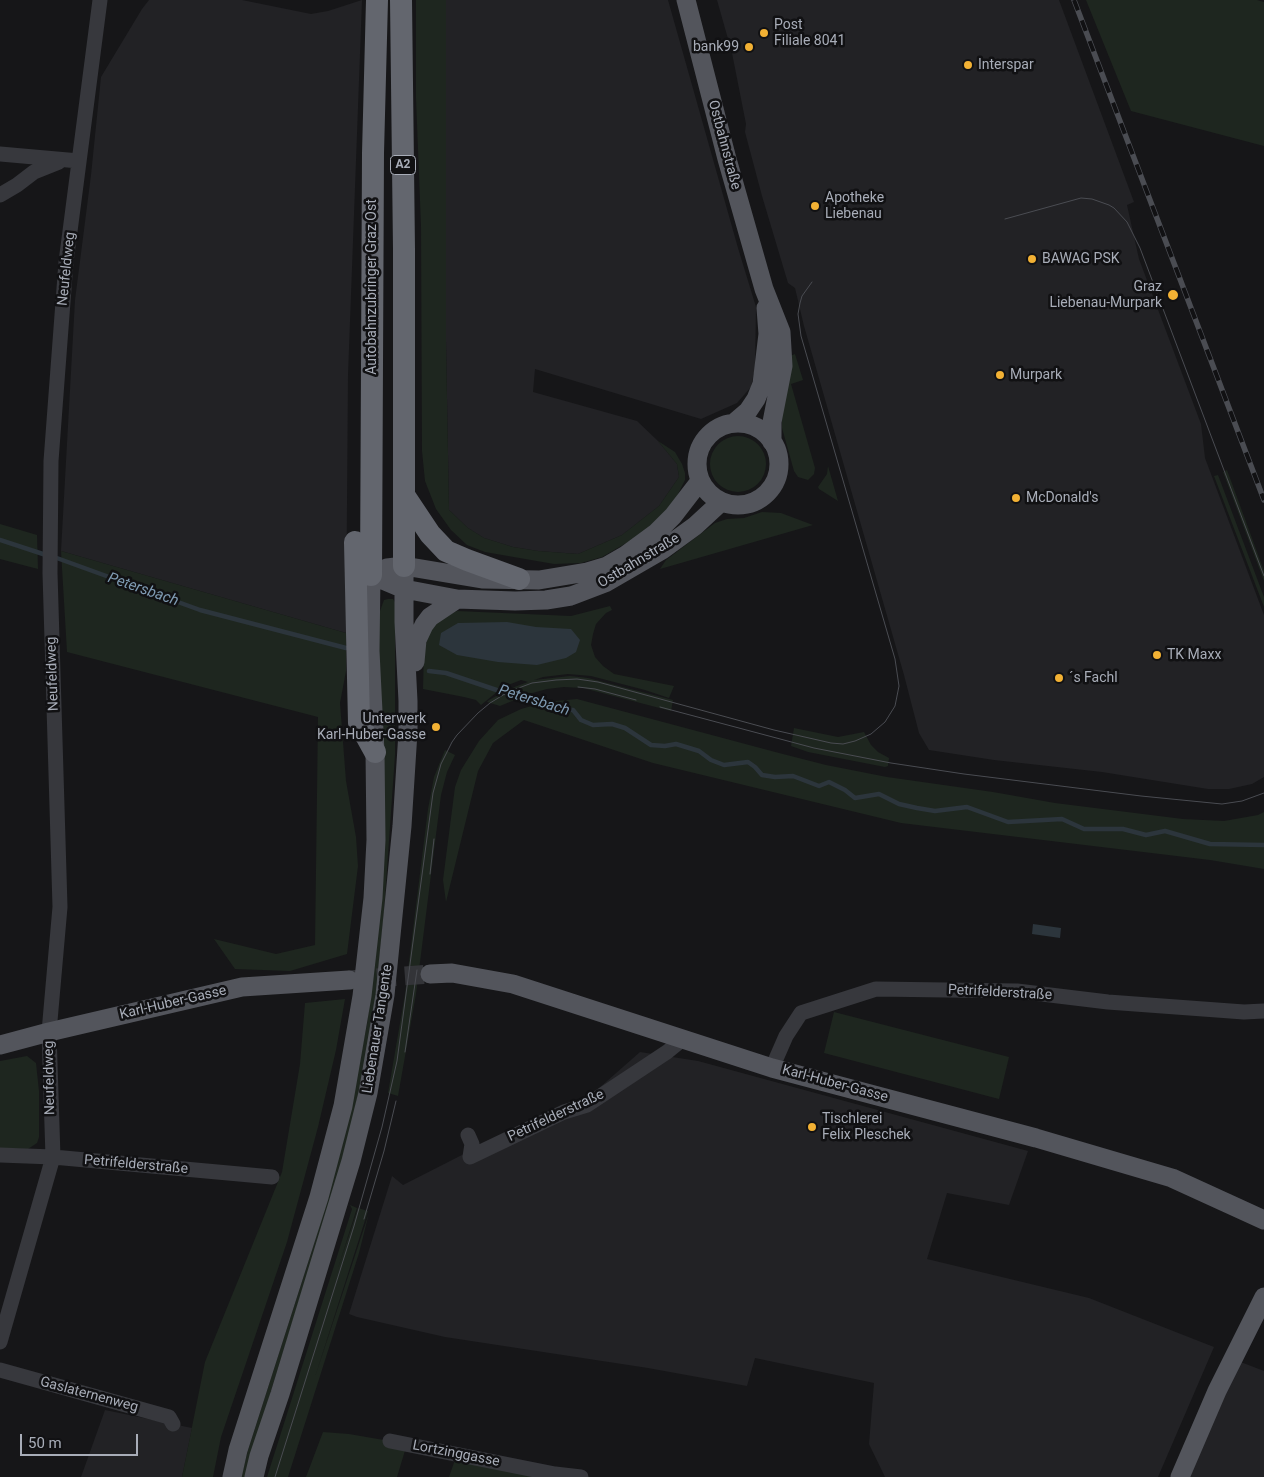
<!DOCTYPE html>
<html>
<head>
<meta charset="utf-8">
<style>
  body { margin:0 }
  #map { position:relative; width:1264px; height:1477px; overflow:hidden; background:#161618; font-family:Roboto,sans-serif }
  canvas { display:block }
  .scale { position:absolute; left:20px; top:1434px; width:118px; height:22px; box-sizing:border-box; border:2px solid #a8adb8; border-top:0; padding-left:6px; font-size:15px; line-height:18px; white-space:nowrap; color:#a8adb8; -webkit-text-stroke:4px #111113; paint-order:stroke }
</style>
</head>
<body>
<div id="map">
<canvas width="1264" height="1477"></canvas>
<div class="scale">50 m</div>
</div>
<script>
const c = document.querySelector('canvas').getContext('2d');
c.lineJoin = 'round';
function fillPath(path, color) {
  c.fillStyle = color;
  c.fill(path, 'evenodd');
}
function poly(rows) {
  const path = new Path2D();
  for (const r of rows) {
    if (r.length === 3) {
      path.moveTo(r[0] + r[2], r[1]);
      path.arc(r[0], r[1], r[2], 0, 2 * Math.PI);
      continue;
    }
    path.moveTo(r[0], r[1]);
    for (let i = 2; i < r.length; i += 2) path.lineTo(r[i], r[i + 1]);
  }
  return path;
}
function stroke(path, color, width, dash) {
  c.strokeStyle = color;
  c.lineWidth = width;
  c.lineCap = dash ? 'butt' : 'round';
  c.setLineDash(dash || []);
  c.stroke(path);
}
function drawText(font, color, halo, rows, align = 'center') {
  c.font = font + ' Roboto,sans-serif';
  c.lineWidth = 5;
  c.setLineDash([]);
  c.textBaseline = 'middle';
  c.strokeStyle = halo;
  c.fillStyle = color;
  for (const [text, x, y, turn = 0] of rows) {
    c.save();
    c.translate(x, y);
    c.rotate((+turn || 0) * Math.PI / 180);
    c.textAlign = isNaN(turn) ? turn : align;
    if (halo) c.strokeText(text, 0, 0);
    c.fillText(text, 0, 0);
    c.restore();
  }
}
const built = poly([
  [149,0,242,0,311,14,328,11,362,0,348,375,346,633,61,551,75,300,91,175,101,77,142,9],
  [446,0,668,0,738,248,756,307,755,368,751,387,737,403,701,419,535,369,533,392,637,421,658,441,677,464,679,477,659,506,622,535,578,554,538,551,513,547,484,538,468,528,449,510,446,342],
  [717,0,1059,0,1134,202,1127,205,1139,259,1201,424,1205,458,1264,615,1264,777,1252,784,1229,789,1208,789,1102,772,994,760,929,750,919,733,904,675,804,326,795,288,788,283,762,196,745,132,746,124,732,53],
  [640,1052,698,1061,1028,1151,1009,1205,947,1193,927,1259,1089,1298,1214,1347,1158,1477,885,1477,869,1444,874,1383,755,1358,747,1386,648,1368,445,1337,357,1317,349,1314,392,1176,403,1185,511,1130,590,1096],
  [1233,1359,1264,1371,1264,1477,1188,1477],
  [105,1410,192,1428,182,1477,81,1477]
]);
const green = poly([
  [416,0,446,0,446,342,449,510,468,528,484,538,513,547,538,551,578,554,622,535,659,506,679,477,677,464,658,441,675,452,682,464,685,473,685,480,675,500,659,519,640,535,602,557,581,563,554,564,485,552,467,545,451,530,436,509,425,481,422,451,421,226,416,98],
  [1086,0,1257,0,1264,2,1264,146,1131,111],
  [795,354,803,380,791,384,815,468,814,474,808,480,798,477,794,471,782,428,782,414,790,356],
  [738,464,28],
  [828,466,838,501,819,489,818,487,827,474],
  [1227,470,1264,571,1264,581,1223,472],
  [1218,475,1264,597,1264,607,1214,476],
  [762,512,781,513,813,525,660,569,666,560,715,523,727,519,744,518],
  [0,524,37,535,38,569,0,559],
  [61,551,346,633,346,671,340,703,346,781,356,837,358,866,347,954,290,971,235,969,214,939,276,954,315,945,318,717,67,652],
  [388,599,393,599,395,602,395,755,384,912,373,1023,347,1147,275,1378,246,1477,241,1477,248,1450,311,1253,342,1145,367,1024,380,913,377,627,380,611,384,600],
  [610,606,612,610,606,613,596,624,593,634,591,645,595,657,603,666,614,674,674,686,669,698,645,690,591,676,568,674,543,677,534,680,570,676,588,678,673,700,671,711,583,688,564,687,547,689,529,694,500,706,487,702,489,700,509,689,528,682,521,680,503,687,481,705,476,700,464,697,423,689,424,650,430,631,441,618,457,611,571,616],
  [577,699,779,753,826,765,887,777,993,792,1055,803,1183,819,1224,821,1258,815,1264,812,1264,869,1210,860,901,823,653,763,524,720,493,743,478,771,446,902,443,880,455,787,461,770,479,741,498,720,521,709,546,702],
  [794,728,838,737,864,732,871,745,878,752,889,758,888,766,885,767,808,752,791,746],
  [445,750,455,755,447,772,441,795,416,994,398,1096,388,1093,405,994,428,809,434,777],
  [345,999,336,1050,318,1127,287,1242,221,1437,213,1477,182,1477,205,1362,282,1172,300,1064,305,1003],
  [834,1012,1009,1057,999,1099,824,1053],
  [27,1056,36,1063,39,1091,39,1137,37,1143,28,1149,0,1148,0,1061],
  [350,1205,357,1208,338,1268,358,1208,368,1211,315,1377,369,1213,359,1253,288,1477,267,1477,352,1209],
  [323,1432,349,1434,407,1444,397,1477,306,1477],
  [457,1454,554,1477,449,1477]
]);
const water = poly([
  [507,622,536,627,571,629,580,640,576,652,566,658,537,665,498,662,457,655,439,645,441,633,458,623],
  [1033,924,1061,928,1060,938,1032,934]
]);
const stream = poly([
  [0,540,46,555],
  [54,557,200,610,346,648],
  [429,671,446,673,553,709,573,710,581,720,593,725,612,724,625,728,651,745,665,746,676,744,699,751,711,760,724,765,748,762,755,767,762,775,775,777,793,776,819,786,829,782,845,790,855,798,879,794,899,804,917,808,935,811,967,807,1008,822,1062,819,1084,829,1123,829,1146,835,1165,831,1210,844,1264,845]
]);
const majorTunnel = poly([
  [349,980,430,974]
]);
const minor = poly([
  [0,154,79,161],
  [0,195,17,185,34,172,59,162],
  [772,1068,786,1036,801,1013,876,989,1017,991,1108,1002,1244,1012,1264,1011],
  [468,1135,472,1144,470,1157,564,1112,587,1105,667,1052,683,1039],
  [0,1155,53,1157,272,1177],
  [0,1342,53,1157,49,1032,60,907,50,573,51,461,66,262,100,0],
  [0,1370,169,1417,173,1424],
  [390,1441,555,1474,581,1477]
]);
const major = poly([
  [686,0,727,159,764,289,781,332,783,366,772,422,772,442],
  [734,423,748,411,756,399,762,384,768,334,766,308],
  [738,464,41],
  [371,575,404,589,457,599,515,601,546,600,571,596,605,583,662,550,695,526,721,502],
  [371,575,387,568,404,566,482,579,539,580,587,572,607,566,626,555,656,533,673,516,700,481],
  [415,662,417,640,424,625,430,617,457,599],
  [430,974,452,973,513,984,772,1068,1036,1138,1172,1178,1264,1220],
  [0,1045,49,1032,242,987,349,980],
  [232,1477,238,1450,319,1197,343,1106,362,996,373,898,376,840,375,752,370,651,371,575],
  [254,1477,259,1456,280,1394,351,1161,368,1093,385,995,402,826,408,732,408,701,404,622,404,566],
  [1180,1477,1217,1391,1264,1297]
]);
const highway = poly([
  [401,0,404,249,404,566],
  [404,495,430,534,446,551,467,560,519,579],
  [355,542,359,723,375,752],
  [371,575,373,153,377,0]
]);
const tram = poly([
  [1005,219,1081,198,1092,199,1109,205,1114,208,1127,222,1140,248,1264,576],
  [578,687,595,689,636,700],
  [660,707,814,748,891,763,964,774,1141,796,1222,804,1242,801,1264,793],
  [430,874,434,839],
  [405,1052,417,970],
  [364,1219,384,1151,396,1101],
  [275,1477,354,1226,382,1127,397,1061,433,793,441,764,452,742,457,735,478,713,490,703,508,692,532,683,556,680,577,679,598,682,774,730,831,743,843,744,855,741,871,734,885,722,895,706,899,686,895,659,801,336,798,314,800,303,802,296,812,282]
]);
const rail = poly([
  [1074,0,1264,500]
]);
const markers = [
  [764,33,5,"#f2b134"],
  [749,47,5,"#f2b134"],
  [968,65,5,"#f2b134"],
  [815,206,5,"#f2b134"],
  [1032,259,5,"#f2b134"],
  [1173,295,6,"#f2b134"],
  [1000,375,5,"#f2b134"],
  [1016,498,5,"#f2b134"],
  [1157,655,5,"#f2b134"],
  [1059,678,5,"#f2b134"],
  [436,727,5,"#f2b134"],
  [812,1127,5,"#f2b134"]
];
const shields = [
  [403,165,25]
];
const shieldNames = [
  ["A2",403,165]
];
const poiNames = [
  ["Post",774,25],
  ["Filiale 8041",774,41],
  ["bank99",739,47,"right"],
  ["Interspar",978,65],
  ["Apotheke",825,198],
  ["Liebenau",825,214],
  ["BAWAG PSK",1042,259],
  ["Graz",1162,287,"right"],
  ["Liebenau-Murpark",1162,303,"right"],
  ["Murpark",1010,375],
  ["McDonald's",1026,498],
  ["TK Maxx",1167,655],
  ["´s Fachl",1069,678],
  ["Unterwerk",426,719,"right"],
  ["Karl-Huber-Gasse",426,735,"right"],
  ["Tischlerei",822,1119],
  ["Felix Pleschek",822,1135]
];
const streetNames = [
  ["Ostbahnstraße",724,145,75],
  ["Neufeldweg",67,269,-84],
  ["Autobahnzubringer Graz Ost",372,287,-90],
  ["Ostbahnstraße",639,561,-31],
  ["Neufeldweg",53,674,-92],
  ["Petrifelderstraße",1000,993,3],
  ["Karl-Huber-Gasse",173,1003,-13],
  ["Liebenauer Tangente",378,1029,-81],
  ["Neufeldweg",50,1078,-91],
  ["Karl-Huber-Gasse",835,1084,15],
  ["Petrifelderstraße",556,1116,-25],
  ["Petrifelderstraße",136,1165,5],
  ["Gaslaternenweg",89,1395,15],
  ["Lortzinggasse",456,1454,11]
];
const waterNames = [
  ["Petersbach",143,590,19],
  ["Petersbach",534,701,17]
];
fillPath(built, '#222225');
fillPath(green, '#1e261f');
fillPath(water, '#2c353c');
stroke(stream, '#2c353c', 4.5);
stroke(majorTunnel, '#333438', 19, [19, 9]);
stroke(minor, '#37383d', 15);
stroke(major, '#53555c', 19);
stroke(highway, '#63666e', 22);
stroke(tram, '#4a4c52', 1);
stroke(rail, '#4a4c52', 5.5);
stroke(rail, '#111113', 4, [11]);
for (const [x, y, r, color] of markers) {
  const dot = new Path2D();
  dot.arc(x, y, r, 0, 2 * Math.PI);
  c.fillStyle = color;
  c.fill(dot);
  stroke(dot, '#111113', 2);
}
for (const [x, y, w] of shields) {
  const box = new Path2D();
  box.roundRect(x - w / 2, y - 9.5, w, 19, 4);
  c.fillStyle = '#111113';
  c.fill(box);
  stroke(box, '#a8adb8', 1);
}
drawText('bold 12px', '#a8adb8', null, shieldNames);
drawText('14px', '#a8adb8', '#111113', poiNames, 'left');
drawText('14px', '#a8adb8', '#111113', streetNames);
drawText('italic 15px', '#7f9bb3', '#111113', waterNames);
</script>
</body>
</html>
